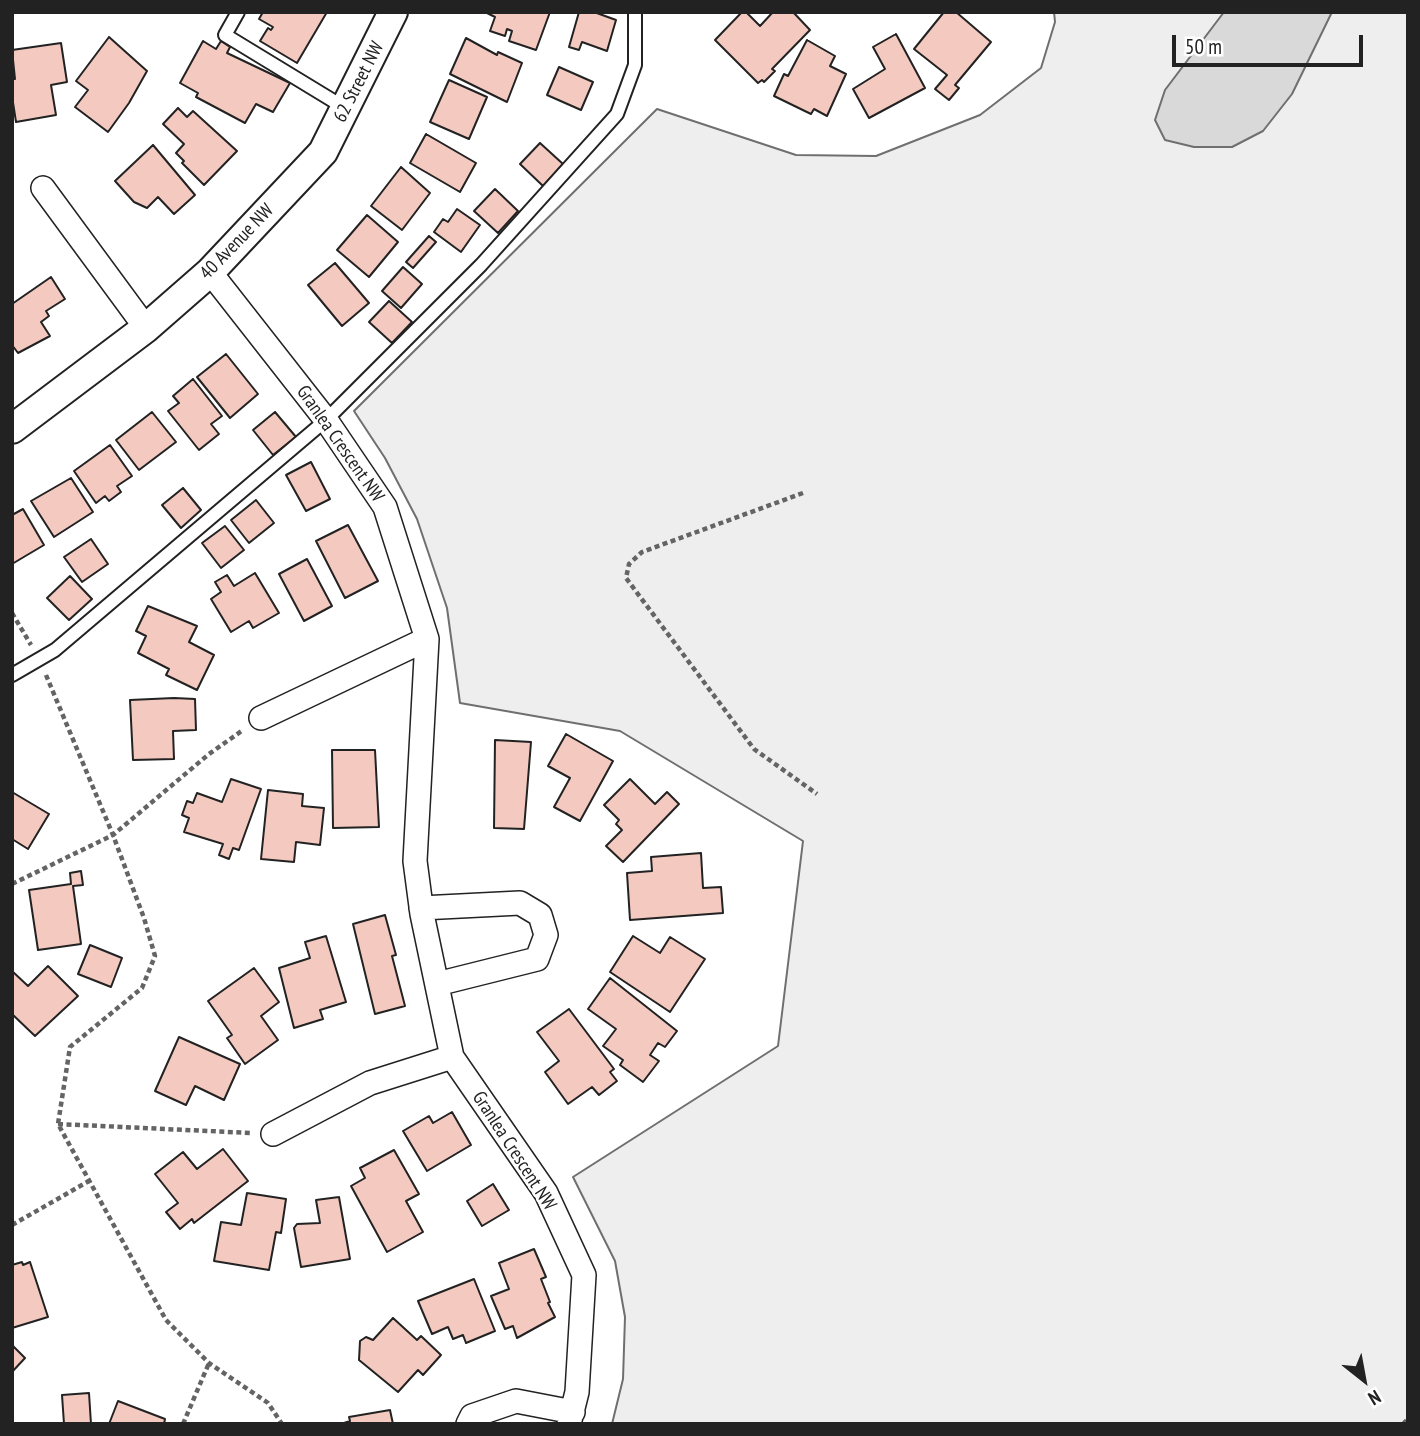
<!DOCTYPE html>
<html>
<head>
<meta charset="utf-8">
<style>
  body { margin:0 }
  #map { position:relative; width:1420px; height:1436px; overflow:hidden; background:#fff; font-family:"PT Sans Narrow",sans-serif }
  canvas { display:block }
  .frame { position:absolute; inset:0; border:14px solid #222; pointer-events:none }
  .north { position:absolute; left:1329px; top:1345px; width:70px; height:70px; -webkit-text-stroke:5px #fff; paint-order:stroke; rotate:149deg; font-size:19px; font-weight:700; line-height:28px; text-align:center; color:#222 }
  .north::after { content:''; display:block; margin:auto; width:24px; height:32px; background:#222; clip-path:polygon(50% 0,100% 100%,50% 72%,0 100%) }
  .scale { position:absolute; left:1172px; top:35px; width:191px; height:32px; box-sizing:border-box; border:4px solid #222; border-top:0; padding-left:9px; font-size:21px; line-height:24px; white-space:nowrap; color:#222; -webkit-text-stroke:5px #fff; paint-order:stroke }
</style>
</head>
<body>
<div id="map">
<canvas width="1420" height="1436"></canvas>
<div class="frame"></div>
<div class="north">N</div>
<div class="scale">50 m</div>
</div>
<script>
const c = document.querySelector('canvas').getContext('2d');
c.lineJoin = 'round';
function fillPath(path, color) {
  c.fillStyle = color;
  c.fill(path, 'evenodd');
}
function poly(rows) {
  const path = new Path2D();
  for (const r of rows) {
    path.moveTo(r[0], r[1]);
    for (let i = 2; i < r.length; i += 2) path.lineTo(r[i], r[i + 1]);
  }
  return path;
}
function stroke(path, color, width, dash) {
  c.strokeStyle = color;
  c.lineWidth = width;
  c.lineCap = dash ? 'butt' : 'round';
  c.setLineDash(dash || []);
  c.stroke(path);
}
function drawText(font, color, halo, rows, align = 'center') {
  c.font = font + ' "PT Sans Narrow",sans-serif';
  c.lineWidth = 5;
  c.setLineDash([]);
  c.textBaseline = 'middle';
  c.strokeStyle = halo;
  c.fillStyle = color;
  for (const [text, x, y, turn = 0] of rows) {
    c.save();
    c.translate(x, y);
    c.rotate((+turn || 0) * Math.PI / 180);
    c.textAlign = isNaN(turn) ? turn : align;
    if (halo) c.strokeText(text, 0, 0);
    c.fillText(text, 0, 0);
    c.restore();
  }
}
const green = poly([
  [1054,12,1408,12,1408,1424,612,1424,623,1379,625,1317,615,1261,573,1177,778,1046,803,841,620,731,460,703,447,608,417,519,385,458,354,411,657,109,796,155,876,156,980,115,1041,68,1055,22,1054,12]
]);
const water = poly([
  [1224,12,1332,12,1292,94,1263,131,1232,147,1194,147,1165,140,1155,120,1165,90,1224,12]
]);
const building = poly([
  [263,12,327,12,297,63,260,41,268,28,271,30,273,27,259,19,263,12],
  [485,12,550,12,536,50,509,41,512,31,507,29,505,36,490,31,495,17,485,12],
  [579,12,594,12,616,20,607,51,582,42,579,50,569,47,579,12],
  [742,12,746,12,760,26,773,12,793,12,810,30,772,69,775,71,764,82,762,80,758,83,715,40,742,12],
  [944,12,956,12,991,42,955,85,959,88,949,100,935,89,947,75,914,49,944,12],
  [896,34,925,88,869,118,853,89,885,69,873,47,896,34],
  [109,37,147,71,129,103,108,132,75,107,88,90,76,81,109,37],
  [466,38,497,55,498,52,522,63,507,102,450,74,466,38],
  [807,40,835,56,830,66,846,74,827,116,814,109,811,114,774,96,784,74,788,76,807,40],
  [203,41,216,49,221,41,230,47,227,53,290,83,273,112,256,104,245,123,196,97,198,93,180,83,203,41],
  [61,43,67,82,51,85,56,115,16,122,12,96,12,79,15,79,12,50,61,43],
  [559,67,593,82,581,110,547,95,559,67],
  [449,80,487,97,469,139,430,122,449,80],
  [178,108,187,117,193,111,237,151,204,185,182,163,184,161,176,153,184,144,163,124,178,108],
  [426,134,476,163,460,192,410,163,426,134],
  [540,143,563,164,543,186,520,164,540,143],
  [153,145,195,195,174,214,158,197,147,208,134,202,115,181,153,145],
  [401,167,430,193,402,230,371,206,401,167],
  [495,189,518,211,498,233,474,211,495,189],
  [457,209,480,225,461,252,434,232,443,219,448,222,457,209],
  [367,215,398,242,369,277,337,250,367,215],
  [429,236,436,242,413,268,406,262,429,236],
  [335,263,369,303,342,326,308,285,335,263],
  [403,267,422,284,401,308,382,291,403,267],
  [51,277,65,299,46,311,49,316,41,322,50,336,18,353,12,345,12,304,51,277],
  [389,301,412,322,392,343,369,322,389,301],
  [226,354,258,394,230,418,197,377,226,354],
  [193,379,222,416,211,424,219,434,199,450,168,411,179,403,173,396,193,379],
  [152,412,176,442,139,470,116,440,152,412],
  [275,412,296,437,273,455,253,430,275,412],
  [110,445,132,476,117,486,121,492,109,501,105,496,96,503,74,471,110,445],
  [311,462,330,499,306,511,286,475,311,462],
  [71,478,93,512,54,537,31,501,71,478],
  [183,488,201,510,181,528,162,505,183,488],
  [256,500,274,523,249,543,231,520,256,500],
  [23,509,44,545,12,564,12,515,23,509],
  [348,525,378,581,345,598,316,541,348,525],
  [225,526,244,550,221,568,202,543,225,526],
  [91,539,108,564,82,582,64,557,91,539],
  [307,559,332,606,304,621,279,574,307,559],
  [255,573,279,613,253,628,249,621,231,632,211,599,221,592,215,582,227,575,234,586,255,573],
  [70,576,92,599,69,620,47,598,70,576],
  [148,606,197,626,189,642,214,655,197,690,166,675,169,669,138,653,146,636,136,631,148,606],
  [174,698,195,699,196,730,173,731,174,759,133,760,130,700,174,698],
  [566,734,613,761,580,821,554,807,570,778,548,766,566,734],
  [495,740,531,742,524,829,494,828,495,740],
  [332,750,375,750,379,827,333,828,332,750],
  [231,779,261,789,239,850,233,848,229,859,219,855,223,844,184,832,189,818,182,815,187,801,193,803,197,793,222,802,231,779],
  [630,779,655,804,667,792,679,804,623,862,606,846,622,830,616,824,619,820,604,805,630,779],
  [268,790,303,794,302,806,324,808,320,845,296,842,294,862,261,859,268,790],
  [12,792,49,814,28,849,12,839,12,792],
  [701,853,703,888,721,887,723,913,630,920,627,873,652,871,651,857,701,853],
  [81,871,83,885,73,886,81,944,38,950,29,890,71,884,70,873,81,871],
  [385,915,396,955,392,956,405,1006,375,1014,353,924,385,915],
  [326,936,346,1002,320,1010,323,1019,294,1028,279,968,310,958,305,942,326,936],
  [633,936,660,953,670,937,705,959,670,1012,610,972,633,936],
  [90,945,122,958,111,987,78,974,90,945],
  [48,966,78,996,35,1036,12,1014,12,971,28,986,48,966],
  [254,968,279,1002,261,1016,278,1040,245,1064,227,1038,232,1035,208,1001,254,968],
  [610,978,677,1031,665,1047,658,1043,650,1055,659,1061,643,1082,620,1065,623,1060,603,1046,616,1029,588,1009,610,978],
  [569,1009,614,1069,610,1072,617,1081,599,1095,592,1087,568,1104,545,1072,559,1061,537,1032,569,1009],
  [179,1037,240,1064,224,1100,195,1086,186,1105,155,1091,179,1037],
  [452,1112,471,1145,427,1171,403,1131,429,1116,433,1123,452,1112],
  [223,1149,248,1181,194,1223,192,1219,180,1229,166,1212,178,1203,155,1174,183,1152,197,1169,223,1149],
  [394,1150,419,1194,406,1201,423,1232,387,1252,351,1186,365,1178,360,1168,394,1150],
  [493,1184,509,1210,482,1226,467,1201,493,1184],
  [247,1193,286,1199,281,1233,276,1232,269,1270,214,1261,221,1222,241,1225,247,1193],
  [339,1197,350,1259,301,1267,294,1228,297,1224,320,1223,316,1200,339,1197],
  [534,1249,546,1277,541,1279,550,1302,548,1303,555,1317,517,1338,513,1326,505,1329,491,1296,509,1289,499,1263,534,1249],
  [22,1262,23,1265,30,1262,48,1317,12,1328,12,1265,22,1262],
  [474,1279,495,1331,466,1343,463,1335,453,1339,448,1327,432,1334,418,1301,474,1279],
  [393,1318,417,1340,421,1336,441,1355,423,1375,418,1370,398,1392,359,1360,360,1341,366,1337,373,1340,393,1318],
  [12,1345,25,1358,12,1372,12,1345],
  [89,1393,91,1424,64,1424,62,1395,89,1393],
  [118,1401,165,1419,164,1424,109,1424,118,1401],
  [390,1410,393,1424,341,1424,350,1421,349,1417,390,1410]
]);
const path = poly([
  [803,493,642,552,629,564,626,578,754,749,817,794],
  [12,613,31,645],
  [46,675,113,835,144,918,155,956,142,988,70,1047,58,1124,166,1320,209,1363,268,1403,282,1424],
  [12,884,113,835,209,754,243,730],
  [58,1124,251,1133],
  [12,1225,89,1181],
  [183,1424,209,1363],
  [1403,1424,1408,1419]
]);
const service = poly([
  [238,12,225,35,345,108],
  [12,675,55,650,326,420,481,265,617,114,635,65,635,12]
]);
const minor = poly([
  [43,188,146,328],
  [210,272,326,420,385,507,427,639,415,861,422,914,452,1057,546,1193,584,1275,577,1392,569,1424],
  [261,718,427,639],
  [421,908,520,903,540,915,546,935,537,959,437,984],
  [273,1134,370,1083,452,1057],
  [468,1424,472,1416,516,1401,573,1412]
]);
const tertiary = poly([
  [12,429,146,328,210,272,323,152,393,12]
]);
const streetNames = [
  ["62 Street NW",359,82,-63],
  ["40 Avenue NW",237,242,-46],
  ["Granlea Crescent NW",340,444,55],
  ["Granlea Crescent NW",514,1151,57]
];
fillPath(green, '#eee');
stroke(green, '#6f6f6f', 2);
fillPath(water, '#d9d9d9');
stroke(water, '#6f6f6f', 2);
fillPath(building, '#f3c9c0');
stroke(building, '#222', 2);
stroke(service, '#222', 16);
stroke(minor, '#222', 26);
stroke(tertiary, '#222', 32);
stroke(path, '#646464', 4.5, [5, 3.5]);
stroke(service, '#fff', 12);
stroke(minor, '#fff', 23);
stroke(tertiary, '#fff', 28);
drawText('19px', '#222', '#fff', streetNames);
</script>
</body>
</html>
